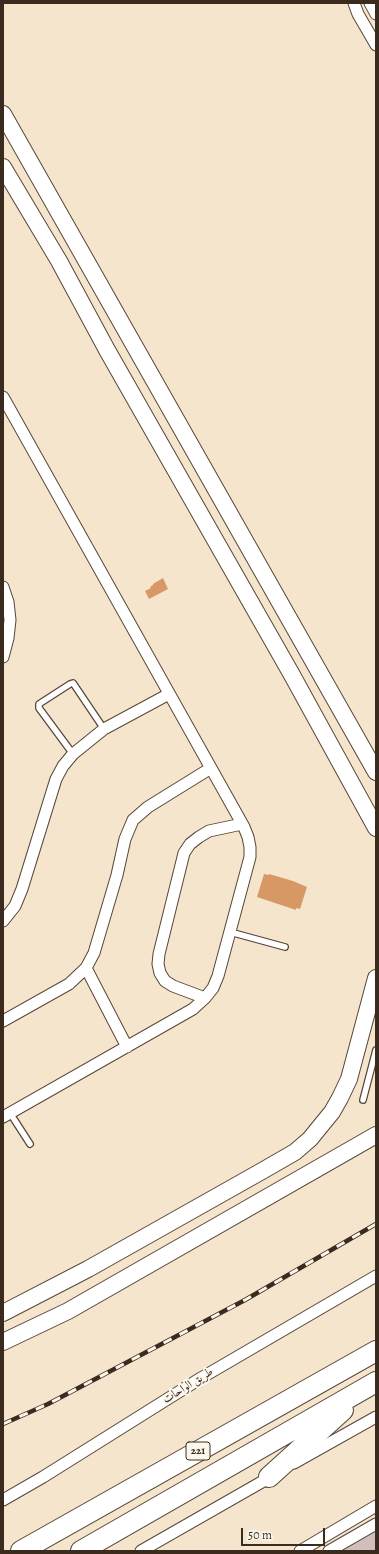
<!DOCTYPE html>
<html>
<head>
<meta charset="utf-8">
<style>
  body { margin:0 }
  #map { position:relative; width:379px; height:1554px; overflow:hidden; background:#f4e5cc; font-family:Alegreya,serif }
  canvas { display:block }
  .frame { position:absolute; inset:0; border:4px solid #3b2a1e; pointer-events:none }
  .scale { position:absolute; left:241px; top:1528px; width:84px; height:18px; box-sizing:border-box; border:2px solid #3b2a1e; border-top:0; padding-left:5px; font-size:12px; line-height:14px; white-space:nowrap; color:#3b2a1e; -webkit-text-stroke:3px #fbf7ec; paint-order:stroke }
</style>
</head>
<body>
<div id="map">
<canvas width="379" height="1554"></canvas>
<div class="frame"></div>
<div class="scale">50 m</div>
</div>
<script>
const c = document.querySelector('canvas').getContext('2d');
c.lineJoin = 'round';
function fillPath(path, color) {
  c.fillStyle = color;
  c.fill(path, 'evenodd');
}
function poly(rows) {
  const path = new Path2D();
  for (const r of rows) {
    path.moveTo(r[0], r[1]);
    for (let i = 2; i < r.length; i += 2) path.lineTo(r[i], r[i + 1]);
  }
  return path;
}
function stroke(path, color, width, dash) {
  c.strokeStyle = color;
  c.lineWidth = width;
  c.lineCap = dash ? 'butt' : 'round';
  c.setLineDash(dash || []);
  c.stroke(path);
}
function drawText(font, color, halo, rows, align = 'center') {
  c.font = font + ' Alegreya,Amiri,serif';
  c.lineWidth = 4;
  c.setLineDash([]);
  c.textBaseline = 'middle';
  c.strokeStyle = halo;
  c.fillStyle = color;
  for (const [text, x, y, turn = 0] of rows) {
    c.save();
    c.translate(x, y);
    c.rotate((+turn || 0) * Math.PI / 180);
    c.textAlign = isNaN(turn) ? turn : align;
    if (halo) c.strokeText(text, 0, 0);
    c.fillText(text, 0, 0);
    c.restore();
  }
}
const industrial = poly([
  [376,1521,376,1551,326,1551]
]);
const building = poly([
  [163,578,168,589,149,599,145,591,151,588,150,587,153,585,153,584],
  [264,874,269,875,269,874,293,881,307,887,300,909,296,908,296,910,257,897]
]);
const lane = poly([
  [73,754,39,708,39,704,70,684,73,683,104,729],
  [230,932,285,947],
  [363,1100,376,1050],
  [10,1113,30,1144]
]);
const street = poly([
  [354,3,358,14,376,45],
  [370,3,376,14],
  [3,397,244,827,248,837,250,847,250,857,218,976,213,988,205,998,193,1009,3,1117],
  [3,587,8,602,10,620,8,638,3,657],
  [3,921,15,906,22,889,56,779,63,766,73,754,104,729,169,694],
  [86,968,127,1047],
  [205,998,173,986,165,981,160,973,158,964,159,954,184,853,190,844,199,837,209,831,242,824],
  [3,1021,69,984,86,968,94,953,117,875,125,839,133,820,148,807,211,768],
  [294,1463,376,1417],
  [3,1500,43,1477,201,1378,376,1276],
  [141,1551,274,1475],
  [300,1551,376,1506],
  [329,1551,376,1524]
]);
const secondary = poly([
  [3,114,376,772],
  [3,167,59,261,107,350,292,675,376,828],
  [3,1313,88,1269,262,1171,295,1152,310,1139,332,1112,340,1098,349,1079,376,978],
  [3,1342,68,1311,376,1135]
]);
const highway = poly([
  [269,1477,343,1410],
  [21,1551,376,1351],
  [81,1551,376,1382]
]);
const rail = poly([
  [3,1424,48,1404,245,1300,376,1224]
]);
const shields = [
  [198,1451,24]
];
const shieldNames = [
  ["221",198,1451]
];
const streetNames = [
  ["طريق الواحات",188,1386,-32]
];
fillPath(industrial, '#d1bfbe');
fillPath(building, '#d89866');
stroke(lane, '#574638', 8);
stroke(street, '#574638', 13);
stroke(secondary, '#574638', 18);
stroke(highway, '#574638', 22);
stroke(lane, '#fff', 5.5);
stroke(street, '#fff', 11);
stroke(secondary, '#fff', 16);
stroke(highway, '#fff', 20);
stroke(rail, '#3b2a1e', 4.5);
stroke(rail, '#fbf7ec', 3, [9]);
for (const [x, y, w] of shields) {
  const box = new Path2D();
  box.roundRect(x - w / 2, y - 9, w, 18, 3);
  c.fillStyle = '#fbf7ec';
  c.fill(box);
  stroke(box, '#3b2a1e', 1);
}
drawText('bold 11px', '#3b2a1e', null, shieldNames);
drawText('12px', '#3b2a1e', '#fbf7ec', streetNames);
</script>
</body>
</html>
